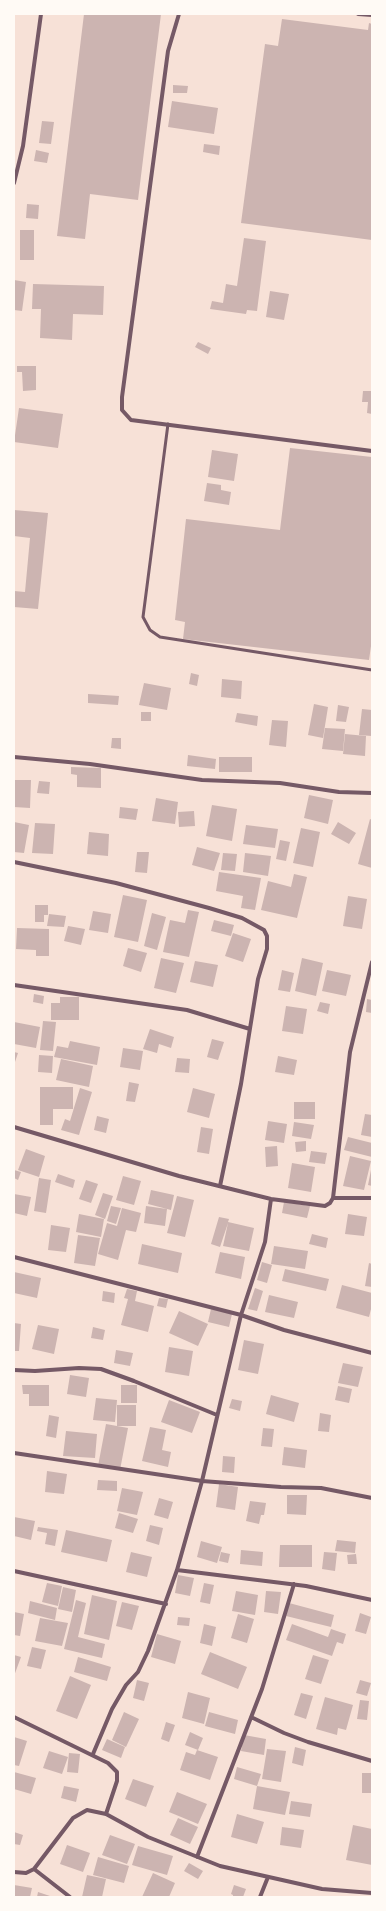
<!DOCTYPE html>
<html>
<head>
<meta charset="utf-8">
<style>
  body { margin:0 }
  #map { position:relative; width:386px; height:1911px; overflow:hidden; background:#f7e1d7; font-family:"Sofia Sans Condensed",sans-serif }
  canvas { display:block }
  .frame { position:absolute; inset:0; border:15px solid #fffaf5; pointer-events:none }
</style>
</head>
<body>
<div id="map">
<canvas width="386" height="1911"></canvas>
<div class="frame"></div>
</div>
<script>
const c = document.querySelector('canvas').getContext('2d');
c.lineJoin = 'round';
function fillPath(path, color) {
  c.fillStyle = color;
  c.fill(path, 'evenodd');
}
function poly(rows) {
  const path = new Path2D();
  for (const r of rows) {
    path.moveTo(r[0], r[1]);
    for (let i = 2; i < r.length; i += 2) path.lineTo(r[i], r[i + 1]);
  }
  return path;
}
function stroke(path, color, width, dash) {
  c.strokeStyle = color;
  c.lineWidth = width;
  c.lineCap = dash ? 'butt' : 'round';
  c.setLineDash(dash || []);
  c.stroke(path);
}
const building = poly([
  [84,14,161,14,138,200,90,194,85,239,57,236],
  [282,19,368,30,369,23,372,24,372,240,241,223,265,44,278,46],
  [173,85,188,86,187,93,173,93],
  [172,101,218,108,214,134,168,127],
  [42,121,54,122,51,144,39,143],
  [204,144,220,146,219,155,203,152],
  [36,150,49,153,47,163,34,161],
  [27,204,39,205,38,219,26,218],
  [20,230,34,230,34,260,20,260],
  [244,238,266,241,257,311,247,310,246,314,210,309,212,301,223,303,226,284,237,286],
  [14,280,26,282,22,311,14,310],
  [33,284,104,286,103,315,73,314,72,340,40,338,41,309,32,309],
  [270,291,289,294,284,320,266,317],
  [198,342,211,348,208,354,195,347],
  [17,366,36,366,36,390,23,391,22,372,17,372],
  [363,391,372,391,372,414,367,413,368,402,362,402],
  [19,408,63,414,58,448,14,442],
  [290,448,372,457,372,639,369,660,183,639,185,622,175,620,186,519,280,530],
  [212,450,238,454,234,481,208,477],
  [207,483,221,485,221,490,231,492,229,505,204,501],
  [14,510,48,513,38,609,14,607,14,591,25,592,30,538,14,536],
  [191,673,199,675,197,686,189,684],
  [222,679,242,681,241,699,221,697],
  [144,683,171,688,167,710,139,705],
  [88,694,119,696,118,705,88,703],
  [314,704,328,707,323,738,308,735],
  [338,705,349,707,346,722,336,721],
  [362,709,372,710,372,736,359,735],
  [141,712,151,712,151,721,141,721],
  [237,713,258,716,257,726,235,722],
  [272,720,288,721,286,747,269,745],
  [325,728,345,729,343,751,322,749],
  [345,734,366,736,365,756,343,754],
  [112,738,121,738,121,749,111,748],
  [188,755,216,759,215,769,187,766],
  [219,757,252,757,252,772,219,772],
  [71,767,101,768,101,788,77,787,77,775,71,774],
  [14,780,31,780,30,808,14,807],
  [39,781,50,782,49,794,37,793],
  [309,795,333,800,328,824,304,818],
  [156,798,178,802,175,824,152,821],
  [212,805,237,809,232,841,206,836],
  [120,807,138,809,136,820,119,818],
  [194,811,195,826,179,827,178,812],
  [370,819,372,820,372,868,358,864],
  [14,822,29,825,24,853,14,852],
  [338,822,356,833,349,844,331,834],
  [35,823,55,824,53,854,32,853],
  [246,825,278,829,275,848,243,844],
  [301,828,320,832,313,867,293,863],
  [89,832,109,834,108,856,87,854],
  [280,840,290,842,286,861,276,859],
  [197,847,220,853,214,871,192,865],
  [137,852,149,852,147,873,135,872],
  [223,853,237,854,235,871,221,870],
  [245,853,271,856,268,876,243,872],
  [219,872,261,878,255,910,241,908,243,896,216,891],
  [294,874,307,877,297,918,261,910,268,881,291,887],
  [123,895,147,900,138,942,114,937],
  [348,896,367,899,362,929,343,926],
  [35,905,48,905,48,915,44,915,44,922,35,922],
  [188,910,199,912,189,957,163,952,170,920,185,923],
  [93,911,111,914,108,933,89,930],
  [152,913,166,917,157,950,144,946],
  [49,914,66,916,64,927,47,926],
  [214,920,234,925,231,936,211,931],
  [68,926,85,929,81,945,64,941],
  [17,928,49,929,49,956,36,956,36,950,16,949],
  [233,933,251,939,243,962,225,956],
  [128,948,147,953,141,972,123,966],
  [161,958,184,963,176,993,154,988],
  [302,958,323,963,316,996,295,991],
  [195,961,218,965,213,987,190,982],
  [282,970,294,973,290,992,278,990],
  [327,970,351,975,346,996,322,991],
  [34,994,44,996,43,1004,33,1002],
  [60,997,79,997,79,1020,51,1020,51,1003,60,1003],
  [367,999,372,1000,372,1013,366,1012],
  [320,1002,330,1004,328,1014,317,1011],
  [286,1006,307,1009,303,1034,282,1031],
  [43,1021,56,1022,53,1051,40,1050],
  [14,1022,40,1027,36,1048,14,1044],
  [150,1029,174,1037,171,1048,159,1044,157,1053,143,1049],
  [212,1039,224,1042,218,1060,207,1057],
  [70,1041,100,1047,97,1065,54,1057,57,1046,68,1048],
  [123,1048,143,1051,140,1070,120,1067],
  [14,1052,18,1053,14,1065],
  [39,1055,53,1056,52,1073,38,1072],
  [278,1056,297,1060,294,1075,275,1072],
  [177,1058,190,1059,189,1073,175,1072],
  [61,1059,93,1066,89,1087,56,1080],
  [129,1082,139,1084,135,1102,126,1101],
  [40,1087,73,1087,73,1109,53,1109,53,1125,40,1125],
  [80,1088,92,1092,79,1135,61,1130,65,1119,70,1121],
  [193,1088,215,1094,209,1118,187,1112],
  [294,1102,315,1102,315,1119,294,1119],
  [365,1114,372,1115,372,1137,361,1135],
  [97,1116,109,1119,106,1133,94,1130],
  [268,1121,287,1124,284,1143,265,1140],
  [294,1122,314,1125,311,1139,292,1136],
  [201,1127,213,1129,209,1154,197,1152],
  [348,1137,372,1143,372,1157,344,1150],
  [306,1141,306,1151,296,1152,295,1142],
  [277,1146,278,1166,266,1167,265,1147],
  [26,1149,45,1156,39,1177,18,1170],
  [311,1151,327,1153,325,1164,309,1162],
  [350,1156,371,1161,364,1190,343,1186],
  [292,1163,315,1167,311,1192,288,1188],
  [14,1170,21,1172,18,1180,14,1178],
  [371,1170,372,1170,372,1186,368,1185],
  [58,1174,75,1180,73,1188,55,1182],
  [123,1176,141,1181,134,1205,116,1200],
  [39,1178,51,1180,46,1213,34,1211],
  [86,1180,98,1184,91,1203,79,1199],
  [151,1190,174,1195,171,1210,148,1204],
  [103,1193,113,1196,105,1219,95,1215],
  [14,1194,31,1197,27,1216,14,1213],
  [177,1196,194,1200,185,1237,167,1233],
  [284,1202,310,1206,307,1218,282,1213],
  [111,1206,121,1208,116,1224,107,1221],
  [146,1206,167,1209,165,1226,144,1223],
  [122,1208,141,1213,136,1232,126,1230,118,1260,98,1254,107,1223,117,1226],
  [79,1214,104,1219,101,1237,76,1232],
  [348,1214,367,1217,364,1236,345,1234],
  [219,1217,229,1219,228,1222,254,1228,249,1251,223,1246,228,1223,220,1247,211,1244],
  [51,1225,70,1228,66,1252,48,1250],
  [312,1234,328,1238,326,1248,309,1244],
  [78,1235,100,1238,95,1266,74,1263],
  [142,1244,182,1253,178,1273,138,1264],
  [274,1246,308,1251,305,1269,271,1264],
  [220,1252,245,1257,241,1279,215,1273],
  [262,1262,272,1265,267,1283,257,1280],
  [369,1263,372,1264,372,1287,365,1286],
  [285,1269,329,1279,326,1291,282,1281],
  [14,1272,41,1278,37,1298,14,1293],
  [342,1285,372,1293,372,1305,369,1317,336,1308],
  [255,1288,263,1291,257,1311,248,1309],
  [127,1289,137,1291,135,1301,154,1306,148,1332,121,1325,128,1299,124,1298],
  [103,1291,115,1293,114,1303,102,1301],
  [269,1295,298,1302,294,1318,265,1312],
  [159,1298,168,1299,166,1308,157,1306],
  [211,1309,232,1314,229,1327,208,1322],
  [179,1311,208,1324,198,1346,169,1333],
  [14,1323,21,1324,19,1351,14,1351],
  [38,1325,59,1329,54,1354,32,1349],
  [93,1327,105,1330,103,1340,91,1338],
  [244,1340,264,1344,258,1374,238,1370],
  [169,1347,193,1351,189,1376,165,1372],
  [116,1350,133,1353,130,1366,114,1363],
  [343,1363,363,1367,358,1387,338,1383],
  [70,1375,89,1378,86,1397,67,1394],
  [22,1385,49,1385,49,1406,29,1406,29,1394,23,1394],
  [121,1385,137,1385,137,1403,121,1403],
  [338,1386,352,1389,349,1403,335,1400],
  [271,1395,299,1403,294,1422,266,1414],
  [96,1398,117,1400,115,1422,93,1420],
  [232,1399,242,1401,240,1411,229,1408],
  [169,1400,200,1412,192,1433,161,1422],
  [117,1405,136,1405,136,1426,117,1426],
  [320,1413,331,1415,329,1432,318,1431],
  [49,1415,59,1417,56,1438,46,1436],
  [106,1424,128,1428,120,1470,98,1466],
  [150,1427,166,1430,162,1450,171,1452,168,1467,142,1461],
  [263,1428,274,1429,272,1447,261,1446],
  [66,1431,97,1434,95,1458,63,1456],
  [284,1447,307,1450,305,1468,282,1465],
  [223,1456,235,1457,234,1473,222,1472],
  [47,1471,67,1474,64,1494,45,1492],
  [98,1480,117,1481,117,1491,97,1490],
  [219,1484,238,1487,235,1510,216,1507],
  [122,1488,143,1492,137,1515,117,1511],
  [287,1495,307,1495,306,1515,287,1514],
  [159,1498,173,1502,168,1519,154,1515],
  [250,1501,266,1503,264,1515,261,1515,259,1524,246,1521],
  [119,1513,138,1519,133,1533,115,1528],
  [14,1517,35,1521,31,1540,14,1536],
  [150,1525,163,1528,159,1545,146,1541],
  [38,1527,58,1530,55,1546,45,1544,47,1533,37,1531],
  [66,1530,112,1540,107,1562,61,1552],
  [337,1540,356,1542,355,1553,335,1551],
  [201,1541,222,1547,217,1563,197,1557],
  [280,1545,312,1545,312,1567,279,1567],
  [241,1550,263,1552,262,1566,240,1564],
  [131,1552,152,1557,147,1577,126,1572],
  [221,1552,230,1554,228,1563,219,1561],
  [324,1552,337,1553,335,1571,322,1569],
  [356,1554,357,1564,348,1564,347,1555],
  [178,1575,194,1578,190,1596,175,1593],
  [47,1583,62,1586,58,1606,42,1602],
  [204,1583,214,1585,210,1604,200,1602],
  [63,1587,76,1590,72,1612,58,1609],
  [236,1591,258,1595,255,1615,232,1611],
  [266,1591,281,1592,278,1614,264,1612],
  [92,1595,117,1601,109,1640,84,1634],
  [76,1600,86,1603,78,1637,105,1644,102,1658,64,1649],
  [30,1601,57,1608,55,1620,28,1613],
  [122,1602,139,1606,132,1630,116,1626],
  [289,1603,334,1615,331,1627,286,1616],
  [14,1612,24,1614,20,1636,14,1635],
  [360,1613,371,1617,366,1634,355,1631],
  [238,1614,254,1619,247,1643,231,1638],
  [178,1617,190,1618,189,1626,177,1625],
  [40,1618,68,1623,62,1646,35,1641],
  [204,1624,216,1627,212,1646,200,1643],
  [292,1624,328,1637,331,1629,346,1634,343,1644,337,1642,332,1656,286,1640],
  [157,1634,181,1641,175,1664,151,1657],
  [32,1647,46,1650,41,1669,27,1666],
  [210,1652,247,1667,238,1689,201,1674],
  [14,1655,21,1657,14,1676],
  [313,1655,329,1660,321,1684,305,1679],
  [78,1657,111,1667,107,1681,74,1672],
  [70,1676,91,1685,77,1719,56,1711],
  [137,1680,149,1683,144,1701,133,1698],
  [360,1680,371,1683,367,1696,356,1693],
  [188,1692,210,1698,204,1724,182,1718],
  [301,1693,313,1696,306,1719,294,1715],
  [325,1697,353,1705,346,1730,338,1728,337,1735,316,1729],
  [360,1700,369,1701,367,1720,357,1719],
  [124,1712,139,1719,126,1747,112,1740],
  [209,1712,238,1720,235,1734,205,1726],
  [166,1722,175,1725,169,1742,161,1739],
  [190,1732,203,1738,198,1750,185,1745],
  [244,1735,266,1739,264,1755,241,1751],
  [14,1737,27,1741,19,1766,14,1765],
  [107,1739,125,1747,121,1758,102,1750],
  [295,1747,306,1750,303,1766,292,1763],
  [267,1749,286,1751,281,1782,262,1779],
  [197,1750,218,1757,210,1780,180,1770,186,1752,195,1755],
  [49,1751,68,1757,62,1774,43,1768],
  [69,1753,80,1754,78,1773,67,1772],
  [237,1767,261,1774,257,1786,234,1779],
  [14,1772,36,1778,31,1794,14,1789],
  [362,1773,372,1773,372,1793,362,1793],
  [133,1779,154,1786,146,1807,125,1799],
  [64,1786,79,1789,76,1802,61,1798],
  [257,1786,290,1792,285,1815,253,1809],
  [177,1792,207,1804,198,1824,169,1812],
  [291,1801,312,1804,310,1817,289,1814],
  [237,1814,264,1822,257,1844,231,1837],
  [178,1818,198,1827,190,1844,170,1835],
  [353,1825,372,1829,372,1865,346,1860],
  [282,1827,304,1830,301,1848,280,1845],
  [14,1832,23,1835,20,1845,14,1844],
  [110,1835,135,1844,127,1864,102,1855],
  [67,1845,90,1853,83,1872,60,1864],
  [138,1846,173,1856,167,1875,132,1865],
  [98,1857,129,1866,124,1883,93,1875],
  [189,1863,203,1871,198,1879,184,1871],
  [153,1873,175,1883,169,1897,142,1897],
  [87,1875,106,1879,102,1897,82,1897],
  [14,1885,32,1888,30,1897,14,1897],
  [234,1885,246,1889,243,1897,233,1897,233,1895,231,1894],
  [38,1892,53,1897,37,1897]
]);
const service = poly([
  [168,424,143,617,150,630,160,637,372,670]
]);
const minor = poly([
  [179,14,168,51,122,397,122,410,131,420,372,451],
  [358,14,372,15],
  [14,183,23,146,41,14],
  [14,757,90,764,202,780,280,783,339,792,372,793],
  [14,862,116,883,209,908,242,918,264,930,267,936,267,949,258,979,241,1084,220,1186],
  [14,985,187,1010,250,1029],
  [14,1127,179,1176,271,1199,325,1206,330,1203,333,1198,350,1052,372,962],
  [333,1198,372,1198],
  [14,1257,241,1315,284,1330,372,1353],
  [14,1370,35,1371,79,1368,101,1369,134,1381,217,1415],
  [14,1453,202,1481,281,1487,321,1488,372,1498],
  [177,1570,306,1586,372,1600],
  [14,1571,166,1604],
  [14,1717,108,1763,117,1772,117,1781,106,1814],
  [251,1717,284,1733,308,1742,372,1761],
  [93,1754,112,1709,126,1685,138,1672,148,1651,177,1570,202,1481,241,1315,265,1242,271,1199],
  [197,1857,262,1689,294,1584],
  [34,1869,70,1897],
  [14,1872,26,1873,34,1869,73,1818,87,1810,106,1814,148,1837,220,1866,322,1889,372,1893],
  [260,1897,268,1877]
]);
fillPath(building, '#ccb4b1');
stroke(service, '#755966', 3);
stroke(minor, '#755966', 4);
</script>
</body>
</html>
